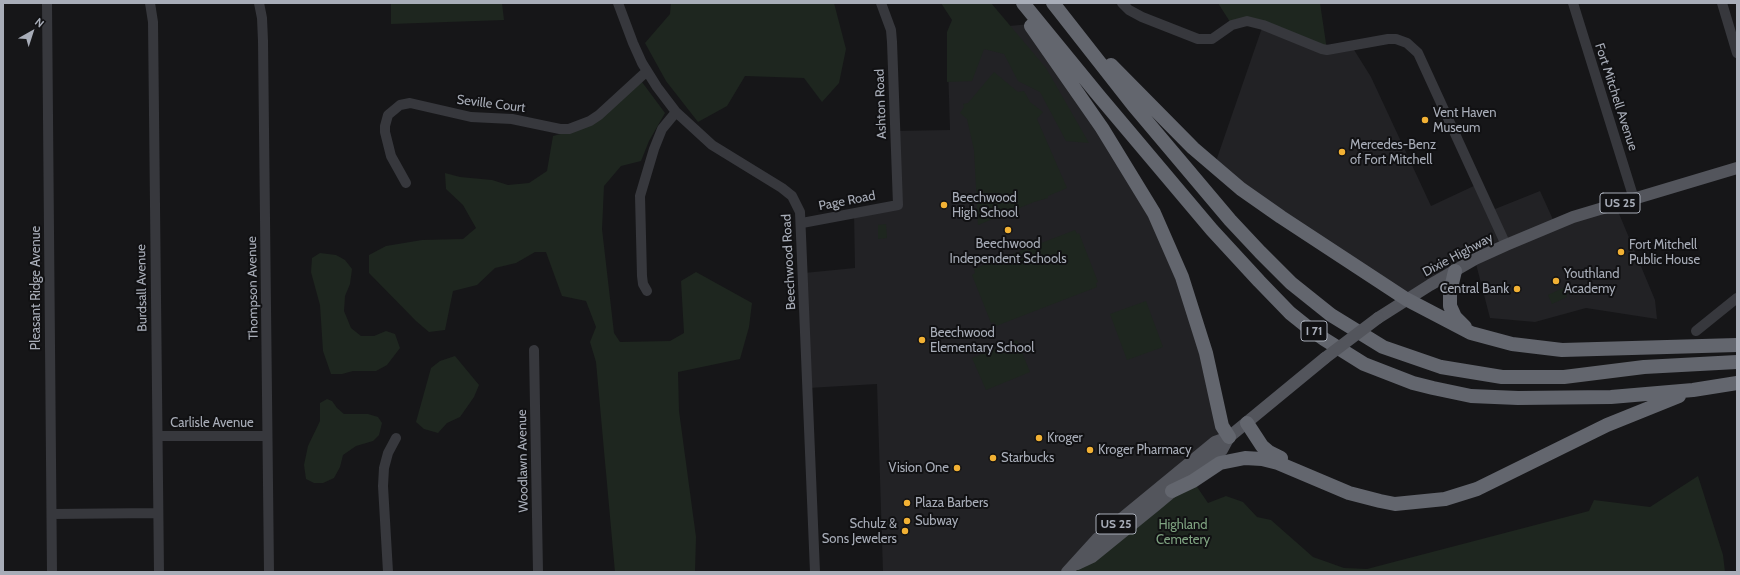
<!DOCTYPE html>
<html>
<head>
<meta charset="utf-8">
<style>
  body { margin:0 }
  #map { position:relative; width:1740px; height:575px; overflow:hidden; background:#161618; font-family:Cabin,sans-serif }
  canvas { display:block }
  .frame { position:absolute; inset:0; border:4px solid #a8adb8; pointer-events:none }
  .north { position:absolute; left:12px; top:12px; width:40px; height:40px; -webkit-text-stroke:3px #111113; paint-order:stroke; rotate:39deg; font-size:11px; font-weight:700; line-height:16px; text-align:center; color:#a8adb8 }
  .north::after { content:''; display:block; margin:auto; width:14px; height:18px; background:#a8adb8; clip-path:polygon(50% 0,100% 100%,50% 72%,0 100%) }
</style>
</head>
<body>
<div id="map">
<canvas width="1740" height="575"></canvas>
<div class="frame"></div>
<div class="north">N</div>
</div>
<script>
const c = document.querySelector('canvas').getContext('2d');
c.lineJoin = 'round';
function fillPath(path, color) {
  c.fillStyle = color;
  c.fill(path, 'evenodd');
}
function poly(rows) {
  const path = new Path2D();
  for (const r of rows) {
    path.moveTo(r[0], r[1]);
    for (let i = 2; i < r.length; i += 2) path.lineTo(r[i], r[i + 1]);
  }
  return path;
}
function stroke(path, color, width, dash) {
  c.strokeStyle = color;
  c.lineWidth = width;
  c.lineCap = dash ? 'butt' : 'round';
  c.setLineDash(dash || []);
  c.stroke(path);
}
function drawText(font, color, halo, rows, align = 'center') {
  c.font = font + ' Cabin,sans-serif';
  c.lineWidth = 4;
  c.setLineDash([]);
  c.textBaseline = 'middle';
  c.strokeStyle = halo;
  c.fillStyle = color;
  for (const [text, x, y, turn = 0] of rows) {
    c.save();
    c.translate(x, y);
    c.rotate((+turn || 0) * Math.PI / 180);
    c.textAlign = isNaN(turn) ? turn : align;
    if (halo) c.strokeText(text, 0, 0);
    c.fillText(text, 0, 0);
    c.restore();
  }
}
const built = poly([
  [1030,24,1154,213,1229,437,1067,572,883,572,877,384,808,388,804,273,855,268,854,212,898,205,895,131,950,130,947,32],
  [1263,25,1316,47,1351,45,1371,77,1431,206,1478,184,1490,211,1540,191,1555,224,1615,204,1655,300,1657,319,1586,308,1535,322,1490,318,1475,260,1406,299,1214,167]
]);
const green = poly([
  [391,3,502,3,504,20,391,24],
  [671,3,834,3,846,49,839,83,822,102,804,78,745,76,727,106,698,122,666,81,645,43,670,14],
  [941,3,991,3,1046,68,1089,143,1066,141,1040,92,1018,81,1004,54,984,49,972,81,947,82,947,32,952,20],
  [1218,3,1320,3,1327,50,1263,25,1232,25],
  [994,72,1018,92,1024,91,1030,102,1043,112,1037,119,1067,188,1048,196,1048,198,1034,202,978,225,974,150,967,119,960,113,964,107,963,104,968,103],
  [642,82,665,113,649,141,641,161,621,166,604,186,602,229,614,333,620,342,670,341,684,333,681,281,696,272,752,303,749,327,740,359,678,372,679,411,696,537,695,572,615,572,596,362,590,342,596,327,586,301,562,296,546,252,535,252,516,263,495,268,477,285,453,291,445,330,429,332,416,321,369,273,369,255,386,246,422,240,463,239,476,228,463,205,446,189,445,173,460,177,492,180,508,185,529,183,547,171,553,136,580,129],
  [886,224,887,238,878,239,878,225],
  [1075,230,1077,234,1079,233,1098,282,1096,283,1097,287,996,326,994,322,991,323,972,275,975,273,974,269],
  [320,253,336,255,345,260,352,269,350,284,345,296,344,311,351,328,361,336,374,336,386,331,395,334,400,348,387,365,376,371,353,371,342,374,331,374,323,351,320,305,311,272,312,258],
  [1569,285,1573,292,1566,295,1567,297,1552,304,1548,295],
  [1146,301,1163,347,1127,360,1110,314],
  [1017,340,1030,372,986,390,972,358],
  [455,356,479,385,474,397,460,417,447,423,438,433,424,429,416,422,431,368,440,361],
  [327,399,332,401,337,408,344,414,368,414,378,417,382,423,379,435,373,441,356,446,343,455,340,467,334,478,323,483,314,483,306,479,304,465,308,446,320,421,320,403],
  [1698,476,1723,555,1725,572,1067,572,1193,481,1208,503,1226,496,1243,502,1257,517,1271,520,1313,557,1344,568,1367,569,1589,511,1594,500,1650,507]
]);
const minor = poly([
  [47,3,52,572],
  [150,3,153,22,159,572],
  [259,3,262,18,263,41,269,572],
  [618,3,633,43,642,63,657,87,676,112,712,145,782,188,792,196,800,212,815,572],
  [1122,3,1129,10,1142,17,1198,39,1212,39,1232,25,1247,21,1263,25,1322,49,1327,50,1388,39,1396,39,1407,43,1418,53,1506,245],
  [1573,3,1634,199],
  [1722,3,1737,53],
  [406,183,391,156,385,132,385,126,388,115,400,105,410,103,471,117,512,119,560,129,569,129,590,121,599,115,647,71],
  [802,223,898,205,892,42,891,30,881,3],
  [647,291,643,284,642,276,640,196,654,149,662,129,676,112],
  [1696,331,1737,298],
  [534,350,538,572],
  [158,436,267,436],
  [52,514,158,513],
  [388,572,383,486,384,468,388,453,396,438]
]);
const major = poly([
  [1378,318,1430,285,1475,259,1506,245,1573,217,1737,168],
  [1077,564,1092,557,1156,505,1222,450,1229,437],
  [1067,572,1097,539,1215,442,1229,437,1325,358]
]);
const highway = poly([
  [1023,3,1099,96,1212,230,1259,281,1290,313,1310,329,1324,339,1364,364,1413,383,1433,388,1471,396,1518,398,1611,397,1693,390,1737,383],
  [1053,3,1133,105,1230,220,1260,252,1291,283,1331,315,1383,347,1441,367,1502,377,1564,377,1644,367,1737,362],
  [1031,26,1102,128,1154,213,1182,277,1206,353,1222,426,1229,437],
  [1111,65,1193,148,1241,189,1281,217,1406,299,1471,333,1512,344,1562,350,1737,345],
  [1455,271,1450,292,1450,306,1455,317,1465,327],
  [1247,423,1262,446,1269,452,1281,458],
  [1172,491,1193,481,1220,463,1245,458,1262,459,1278,463,1349,493,1380,501,1395,504,1445,499,1477,489,1607,425,1679,396]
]);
const majorBridge = poly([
  [1325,358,1378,318]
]);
const markers = [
  [1425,120,4,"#f2b134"],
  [1342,152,4,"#f2b134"],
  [944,205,4,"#f2b134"],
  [1008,230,4,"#f2b134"],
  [1621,252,4,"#f2b134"],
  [1556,281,4,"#f2b134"],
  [1517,289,4,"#f2b134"],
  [922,340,4,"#f2b134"],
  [1039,438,4,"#f2b134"],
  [1090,450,4,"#f2b134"],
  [993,458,4,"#f2b134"],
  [957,468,4,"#f2b134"],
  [907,503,4,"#f2b134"],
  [907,521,4,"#f2b134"],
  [905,531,4,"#f2b134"]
];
const shields = [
  [1620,203,40],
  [1314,331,26],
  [1116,524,40]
];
const shieldNames = [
  ["US 25",1620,203],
  ["I 71",1314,331],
  ["US 25",1116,524]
];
const streetNames = [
  ["Fort Mitchell Avenue",1616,97,72],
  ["Seville Court",491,104,7],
  ["Ashton Road",881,104,-92],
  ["Page Road",847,201,-11],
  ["Dixie Highway",1458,255,-28],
  ["Beechwood Road",789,262,-93],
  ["Pleasant Ridge Avenue",36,288,-90],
  ["Burdsall Avenue",142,288,-91],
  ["Thompson Avenue",253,288,-91],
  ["Carlisle Avenue",212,423],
  ["Woodlawn Avenue",523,461,-91]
];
const poiNames = [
  ["Vent Haven",1433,113],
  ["Museum",1433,128],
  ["Mercedes-Benz",1350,145],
  ["of Fort Mitchell",1350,160],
  ["Beechwood",952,198],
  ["High School",952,213],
  ["Beechwood",1008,244,"center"],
  ["Independent Schools",1008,259,"center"],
  ["Fort Mitchell",1629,245],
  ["Public House",1629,260],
  ["Youthland",1564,274],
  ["Academy",1564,289],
  ["Central Bank",1509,289,"right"],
  ["Beechwood",930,333],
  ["Elementary School",930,348],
  ["Kroger",1047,438],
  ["Kroger Pharmacy",1098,450],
  ["Starbucks",1001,458],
  ["Vision One",949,468,"right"],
  ["Plaza Barbers",915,503],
  ["Subway",915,521],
  ["Schulz &",897,524,"right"],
  ["Sons Jewelers",897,539,"right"]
];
const parkNames = [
  ["Highland",1183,525],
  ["Cemetery",1183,540]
];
fillPath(built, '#222225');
fillPath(green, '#1e261f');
stroke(minor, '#37383d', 10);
stroke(major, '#53555c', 12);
stroke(highway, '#63666e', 14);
stroke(majorBridge, '#53555c', 12);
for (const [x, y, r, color] of markers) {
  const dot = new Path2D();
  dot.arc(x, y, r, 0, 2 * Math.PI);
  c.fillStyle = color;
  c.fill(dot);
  stroke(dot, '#111113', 1.5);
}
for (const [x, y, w] of shields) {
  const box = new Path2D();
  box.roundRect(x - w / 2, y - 10, w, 20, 3);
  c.fillStyle = '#111113';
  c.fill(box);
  stroke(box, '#a8adb8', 1);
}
drawText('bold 12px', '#a8adb8', null, shieldNames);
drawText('13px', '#a8adb8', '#111113', streetNames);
drawText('13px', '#a8adb8', '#111113', poiNames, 'left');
drawText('13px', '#7fa381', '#111113', parkNames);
</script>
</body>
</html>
